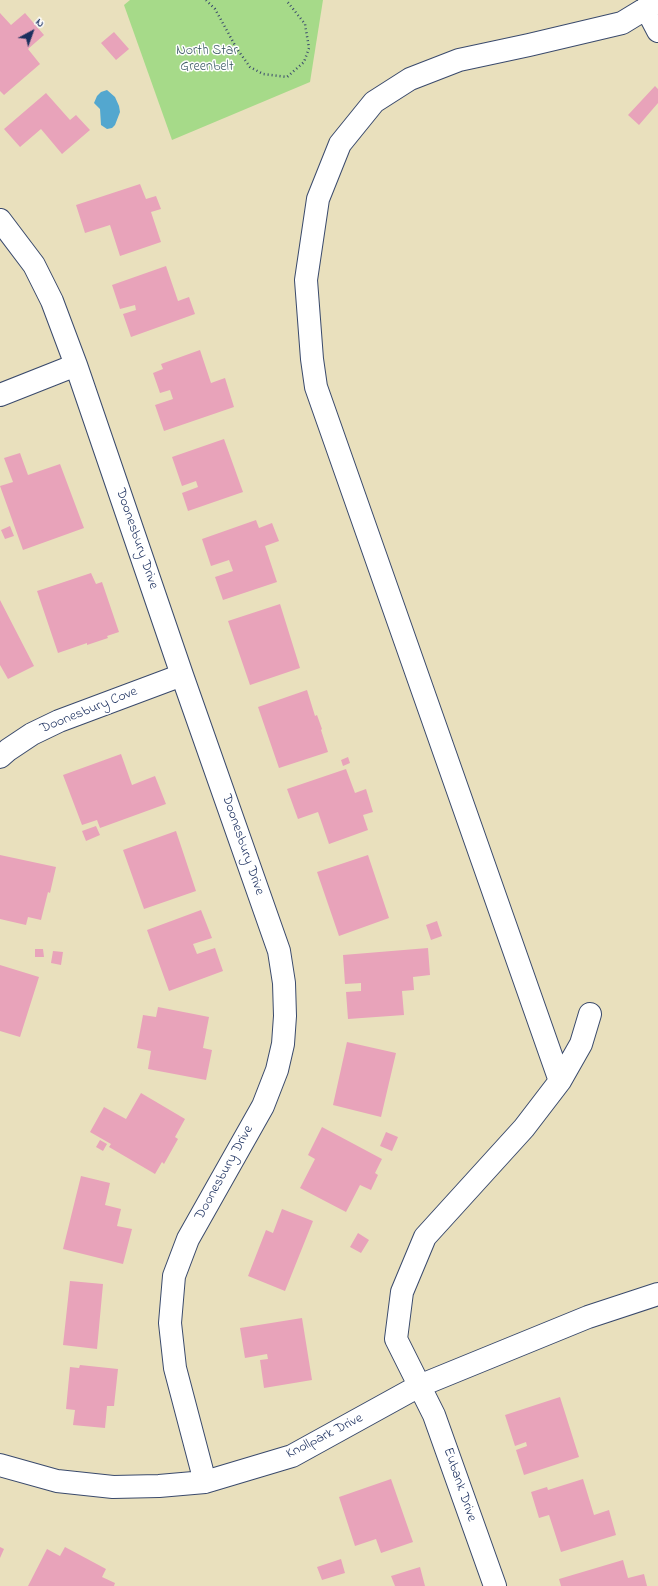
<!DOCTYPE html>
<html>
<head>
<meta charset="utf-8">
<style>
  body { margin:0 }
  #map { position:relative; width:658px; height:1586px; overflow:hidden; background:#e9e0bd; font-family:"Indie Flower",sans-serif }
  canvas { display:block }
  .north { position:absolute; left:12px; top:12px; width:40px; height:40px; -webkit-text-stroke:3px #fff; paint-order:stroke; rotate:41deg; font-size:11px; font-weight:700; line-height:16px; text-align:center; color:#1b2f5e }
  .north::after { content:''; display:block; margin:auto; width:14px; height:18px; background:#1b2f5e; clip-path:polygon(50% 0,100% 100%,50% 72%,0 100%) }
</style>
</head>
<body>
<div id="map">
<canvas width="658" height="1586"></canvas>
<div class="north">N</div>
</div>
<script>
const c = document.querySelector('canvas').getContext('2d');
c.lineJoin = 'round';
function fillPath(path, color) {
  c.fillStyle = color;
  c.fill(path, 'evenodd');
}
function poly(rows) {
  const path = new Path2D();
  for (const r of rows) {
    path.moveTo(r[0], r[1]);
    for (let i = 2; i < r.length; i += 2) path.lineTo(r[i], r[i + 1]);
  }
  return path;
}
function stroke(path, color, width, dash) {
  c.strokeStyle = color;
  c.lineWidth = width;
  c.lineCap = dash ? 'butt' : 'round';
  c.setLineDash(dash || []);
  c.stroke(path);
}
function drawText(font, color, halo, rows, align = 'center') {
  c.font = font + ' "Indie Flower",sans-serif';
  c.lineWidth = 3;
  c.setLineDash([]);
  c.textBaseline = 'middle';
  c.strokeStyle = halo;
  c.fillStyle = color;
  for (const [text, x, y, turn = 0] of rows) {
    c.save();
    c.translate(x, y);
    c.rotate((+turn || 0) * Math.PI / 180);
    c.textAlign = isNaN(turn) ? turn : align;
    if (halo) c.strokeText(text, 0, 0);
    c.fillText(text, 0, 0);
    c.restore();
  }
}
const green = poly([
  [130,0,323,0,310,82,172,140,124,5]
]);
const water = poly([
  [107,90,115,97,119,106,120,112,115,125,112,128,107,129,101,125,100,109,94,103,97,96,101,92]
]);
const building = poly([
  [0,13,11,25,25,13,44,35,28,49,40,64,4,95,0,91],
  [114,32,129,49,116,60,101,43],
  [655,86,658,89,658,103,639,125,628,115],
  [46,93,70,120,76,115,90,130,62,154,41,129,20,147,4,129],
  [140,184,146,199,156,196,161,209,151,212,161,242,120,256,110,225,85,233,76,205],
  [166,266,178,301,189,297,195,314,131,337,123,314,136,310,135,305,120,309,112,285],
  [200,350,211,383,225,378,234,407,164,431,155,405,173,399,170,390,160,393,153,373,163,369,161,364],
  [224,439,243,492,188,511,182,493,198,487,196,481,182,486,172,457],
  [20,453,28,475,60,464,84,528,23,550,0,486,13,482,4,458],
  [256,520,259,528,272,523,279,541,265,546,277,582,223,600,215,577,233,571,229,560,211,566,202,539],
  [10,526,14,536,5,539,1,530],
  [91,573,96,584,102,582,119,632,107,636,108,638,87,645,87,643,58,653,37,591],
  [0,600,34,666,8,679,0,665],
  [280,604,300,668,250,685,228,621],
  [307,690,315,716,317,715,322,729,321,730,328,752,279,768,258,707],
  [121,754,132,785,155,776,166,804,100,828,97,820,82,825,63,775],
  [348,757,350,763,343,766,341,760],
  [346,769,355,793,366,789,373,812,363,815,368,830,329,844,318,812,298,819,287,789],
  [96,826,100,835,86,841,82,831],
  [176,831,196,891,144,909,123,850],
  [0,855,56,867,50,893,48,892,41,920,28,917,26,925,0,919],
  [368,855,389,918,339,936,317,872],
  [201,910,212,938,193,944,197,954,215,948,223,971,169,991,147,930],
  [437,921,442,936,431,940,426,925],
  [428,948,430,975,413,977,414,990,402,991,404,1015,348,1019,346,992,361,991,361,983,345,984,343,955],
  [35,949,43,949,44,957,35,957],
  [53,951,63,952,61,965,51,963],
  [0,965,39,977,20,1037,0,1031],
  [158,1007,209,1017,203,1048,212,1050,206,1080,148,1069,151,1051,137,1048,143,1015,156,1017],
  [347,1042,396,1053,381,1117,333,1105],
  [141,1093,185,1119,175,1137,178,1139,164,1164,162,1162,155,1174,109,1147,111,1144,90,1132,104,1107,126,1119],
  [322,1127,382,1159,375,1173,378,1175,371,1190,360,1185,346,1212,300,1188,315,1159,308,1155],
  [386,1132,398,1137,392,1151,380,1146],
  [100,1140,107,1144,103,1151,96,1147],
  [81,1176,110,1183,105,1205,121,1209,117,1226,132,1229,123,1264,63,1249],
  [282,1209,313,1221,285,1291,248,1276,266,1230,273,1233],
  [358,1233,369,1240,361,1253,350,1247],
  [70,1281,103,1284,97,1349,63,1345],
  [302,1318,312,1380,264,1388,260,1360,268,1359,267,1354,245,1358,240,1328],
  [80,1365,118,1369,114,1406,107,1406,105,1428,73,1425,75,1410,66,1409,70,1367,79,1368],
  [560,1397,579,1457,524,1475,516,1450,527,1446,526,1442,515,1446,505,1415],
  [391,1479,413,1542,381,1553,376,1539,355,1546,339,1497],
  [583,1479,594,1515,609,1510,616,1535,561,1552,549,1515,539,1518,531,1492,547,1487,548,1490],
  [0,1547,4,1549,0,1558],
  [65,1547,106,1569,102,1577,115,1583,114,1586,28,1586,47,1549,60,1556],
  [341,1559,345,1573,322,1580,317,1567],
  [623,1560,628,1578,644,1574,647,1586,561,1586,559,1579],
  [420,1567,425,1586,395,1586,391,1576]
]);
const path = poly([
  [206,0,215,9,237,49,250,67,263,74,287,77,304,62,309,48,305,24,286,0]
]);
const minor = poly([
  [646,8,658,31],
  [0,220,34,265,52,301,76,365,182,675,279,951,284,983,285,1016,283,1044,277,1070,263,1106,188,1239,174,1276,170,1323,175,1368,205,1482],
  [0,395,76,365],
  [0,757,8,750,32,734,59,721,182,675],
  [560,1081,316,387,312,359,306,280,318,199,340,144,374,102,410,79,459,60,529,45,622,23,658,1],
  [0,1465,57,1481,113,1487,159,1486,205,1482,292,1456,419,1386,588,1317,658,1294],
  [495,1586,434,1415,396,1339,402,1292,425,1237,524,1128,560,1081,581,1044,590,1014]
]);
const parkNames = [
  ["North Star",207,52],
  ["Greenbelt",207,68]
];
const streetNames = [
  ["Doonesbury Drive",136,539,71],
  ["Doonesbury Cove",89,711,-22],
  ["Doonesbury Drive",242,845,71],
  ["Doonesbury Drive",225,1173,-61],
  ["Knollpark Drive",325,1437,-27],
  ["Eubank Drive",459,1485,71]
];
fillPath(green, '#a6da89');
fillPath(water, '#53a7cf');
fillPath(building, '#e8a3ba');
stroke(minor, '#3a4a6c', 24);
stroke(path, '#3a4a6c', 2.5, [1, 3]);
stroke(minor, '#fff', 22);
drawText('14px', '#45626b', '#fff', parkNames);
drawText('14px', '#1b2f5e', '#fff', streetNames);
</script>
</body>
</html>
